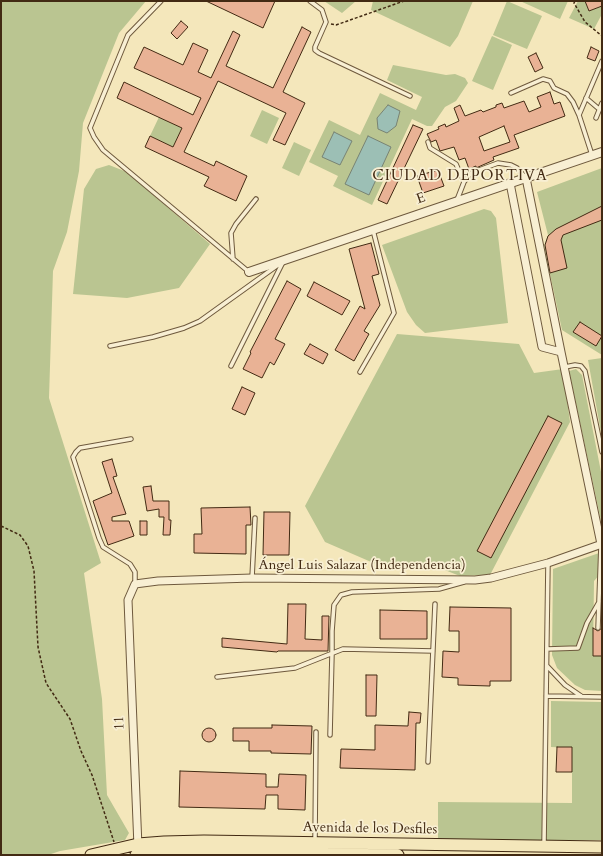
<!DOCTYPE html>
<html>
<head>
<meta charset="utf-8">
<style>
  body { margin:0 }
  #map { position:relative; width:603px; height:856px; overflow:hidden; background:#f4e7bb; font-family:Cardo,serif }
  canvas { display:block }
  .frame { position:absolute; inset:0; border:2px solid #422a13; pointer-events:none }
</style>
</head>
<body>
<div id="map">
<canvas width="603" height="856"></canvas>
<div class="frame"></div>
</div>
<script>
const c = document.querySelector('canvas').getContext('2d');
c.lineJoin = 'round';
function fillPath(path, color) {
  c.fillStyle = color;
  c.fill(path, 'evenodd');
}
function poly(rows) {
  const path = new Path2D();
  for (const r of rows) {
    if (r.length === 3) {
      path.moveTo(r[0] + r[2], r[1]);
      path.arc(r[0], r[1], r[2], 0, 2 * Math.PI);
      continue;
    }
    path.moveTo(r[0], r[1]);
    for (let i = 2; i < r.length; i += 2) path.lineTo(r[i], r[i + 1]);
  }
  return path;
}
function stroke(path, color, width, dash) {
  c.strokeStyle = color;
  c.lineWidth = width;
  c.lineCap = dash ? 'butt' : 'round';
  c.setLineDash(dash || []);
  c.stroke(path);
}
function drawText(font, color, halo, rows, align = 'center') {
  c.font = font + ' Cardo,serif';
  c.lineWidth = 3.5;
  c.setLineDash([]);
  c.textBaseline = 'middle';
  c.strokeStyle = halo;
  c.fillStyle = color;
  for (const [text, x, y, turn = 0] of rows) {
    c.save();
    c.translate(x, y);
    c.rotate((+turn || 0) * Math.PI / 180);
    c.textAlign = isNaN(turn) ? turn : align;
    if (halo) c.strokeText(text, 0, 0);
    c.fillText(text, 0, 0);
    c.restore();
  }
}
const green = poly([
  [1,1,146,1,119,33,83,123,79,171,67,232,53,271,49,398,101,563,84,573,102,699,107,795,129,833,125,840,60,851,48,855,1,855],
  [324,1,356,1,342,13],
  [373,1,473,1,458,36,450,47,371,10],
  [507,1,542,16,527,49,493,35],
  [520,1,568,1,560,19],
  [578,1,585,1,589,11,602,6,602,14,594,29,569,18],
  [492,36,512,45,493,90,472,81],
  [393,65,446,75,455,74,465,78,468,83,456,101,445,107,432,126,427,126,412,119,372,205,333,186,338,176,309,162,329,120,360,135,380,93,416,110,422,97,387,80],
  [262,110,279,118,267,144,250,136],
  [159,117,182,128,173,147,150,136],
  [294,142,311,150,299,176,282,168],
  [109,165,127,172,210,244,179,288,127,298,73,294,84,189,96,169],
  [602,168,602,355,562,330,544,246,548,235,537,192],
  [484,209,491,211,496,218,508,323,425,333,416,325,407,312,382,245],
  [397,334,519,344,534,373,563,369,570,422,490,575,460,576,437,567,385,568,325,542,305,506],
  [602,358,602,438,588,360],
  [576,369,582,375,602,477,602,520,601,521,569,371],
  [602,552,602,572,594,581,593,655,602,656,602,691,585,690,575,685,557,668,552,655,553,569],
  [551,701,602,702,602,840,438,840,438,802,572,803,572,748,551,747]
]);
const water = poly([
  [388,105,400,111,396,126,387,133,378,129,377,118,388,105],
  [334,132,352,141,340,165,322,157,334,132],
  [368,136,391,147,369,195,345,184,368,136]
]);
const building = poly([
  [206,1,275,1,263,28,206,1],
  [585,1,602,1,602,6,589,11,585,1],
  [181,21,188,27,177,39,171,33,181,21],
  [302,27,311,32,283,92,305,103,285,145,273,140,286,113,218,81,184,152,214,166,216,161,247,176,236,201,204,186,209,177,145,147,150,136,173,147,182,128,117,98,124,82,193,115,201,98,134,68,144,47,183,65,193,43,208,50,198,72,211,78,233,31,240,35,226,66,273,88,302,27],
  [591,47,599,51,595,61,587,58,591,47],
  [536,53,543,68,535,72,528,57,536,53],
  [550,92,554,104,560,102,565,116,514,135,519,148,493,157,494,160,476,168,476,166,469,169,465,158,459,160,454,147,440,151,436,140,431,142,427,134,439,129,438,127,445,124,446,127,459,121,454,108,460,105,465,116,481,110,483,112,496,107,496,105,502,103,504,108,524,101,529,112,541,107,537,97,550,92],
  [504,126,510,142,484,151,479,137,504,126],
  [413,125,423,129,387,204,378,200,413,125],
  [438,170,444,186,423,193,417,176,438,170],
  [602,206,602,220,563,235,561,240,567,268,550,273,545,245,548,236,556,229,602,206],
  [371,243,379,274,372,276,380,305,364,331,369,334,354,361,335,350,360,306,365,309,349,249,371,243],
  [287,281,301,289,275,339,285,344,274,365,270,362,262,378,243,369,251,353,250,352,287,281],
  [314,282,350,301,342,315,307,296,314,282],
  [580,322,602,336,596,346,573,332,580,322],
  [310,344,328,354,323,364,304,354,310,344],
  [242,387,255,393,245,415,232,409,242,387],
  [548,416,562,423,491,558,477,551,548,416],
  [112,459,117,476,113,477,126,514,112,517,112,521,129,521,134,536,108,545,93,501,112,493,102,462,112,459],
  [151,486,153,501,169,501,169,520,171,520,170,535,163,535,164,517,159,517,159,509,147,511,143,487,151,486],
  [250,507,251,525,246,525,246,554,194,553,194,534,202,534,201,508,250,507],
  [264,512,290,512,289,555,263,555,264,512],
  [140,521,147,521,147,535,140,535,140,521],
  [288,604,306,604,305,639,322,640,322,616,329,616,328,651,278,651,277,652,222,647,222,638,287,644,288,604],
  [450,607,511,608,511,681,490,681,490,686,458,685,458,678,442,677,443,651,459,652,459,631,449,631,450,607],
  [380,610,427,611,427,639,380,639,380,610],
  [593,628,598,631,602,628,602,656,593,656,593,628],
  [366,675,377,675,376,716,366,716,366,675],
  [409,712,421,713,420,723,416,723,415,770,340,768,341,749,375,750,375,725,408,726,409,712],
  [272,725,312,726,311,754,271,753,271,751,249,751,249,741,233,741,233,728,272,728,272,725],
  [209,735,7],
  [557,747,572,747,572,772,556,772,557,747],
  [180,771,266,774,266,787,278,787,279,774,306,775,305,810,278,809,278,795,266,795,265,809,179,807,180,771]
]);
const path = poly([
  [575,1,574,3,585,22,602,36],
  [331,24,336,25,404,1],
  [1,526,20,535,28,546,34,571,38,647,46,683,70,719,81,751,92,775,114,842]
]);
const service = poly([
  [161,1,128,35,90,128,94,137,103,150,249,272],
  [310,1,322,10,326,22,315,47,315,50,319,53,410,96],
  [511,93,543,79,550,81,554,88,567,94,573,102,579,115],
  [586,98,599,109],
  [596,118,602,103],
  [428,142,430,148,456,164,464,182],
  [592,155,579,115,602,61],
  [457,200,464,182,471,173,498,163,511,165,517,168,525,177],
  [233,259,231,233,236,224,256,199],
  [110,346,153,337,184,328,200,321,278,265],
  [231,366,283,262],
  [565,367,575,365,581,366,585,371,602,452],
  [360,372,394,313,373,230],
  [131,439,80,448,76,452,73,457,99,538,103,547,130,564,135,572,135,584],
  [252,578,255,518],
  [598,628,601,545],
  [547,649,578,648,587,623,599,602],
  [547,666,565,685,581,696],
  [217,677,295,668,343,649,433,651],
  [546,696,602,697],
  [330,735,332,654,332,631,334,605,341,595,352,592,439,589,464,582],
  [428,762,435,604],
  [315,841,316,732],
  [544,844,548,563]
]);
const minor = poly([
  [510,183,542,347,561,352,526,178],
  [561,352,601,544],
  [138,847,128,600,135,584,158,581,252,578,475,580,491,578,548,563,602,544]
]);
const tertiary = poly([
  [249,272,602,152]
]);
const trunk = poly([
  [91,855,138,844,164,842,204,841,602,847],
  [136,855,166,852,207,852,398,855]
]);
const streetNames = [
  ["E",421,199,-19],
  ["Ángel Luis Salazar (Independencia)",362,566],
  ["11",120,723,-92],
  ["Avenida de los Desfiles",370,829,1]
];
const neighbourhoodNames = [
  ["CIUDAD DEPORTIVA",460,177]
];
fillPath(green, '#bac591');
fillPath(water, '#9cbfb5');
stroke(water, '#788374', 1);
fillPath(building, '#e9b295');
stroke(building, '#422a13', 1);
stroke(service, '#6e593d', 5.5);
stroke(minor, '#6e593d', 9);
stroke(tertiary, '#6e593d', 10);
stroke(trunk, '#422a13', 13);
stroke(path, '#422a13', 1.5, [3, 2]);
stroke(service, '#f8efd3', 3.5);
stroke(minor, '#f8efd3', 7);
stroke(tertiary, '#f8efd3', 8);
stroke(trunk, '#f4e7bb', 11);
drawText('14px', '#422a13', '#f8efd3', streetNames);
c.letterSpacing = '1px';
drawText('15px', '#422a13', '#f8efd3', neighbourhoodNames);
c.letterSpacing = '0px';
</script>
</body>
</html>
